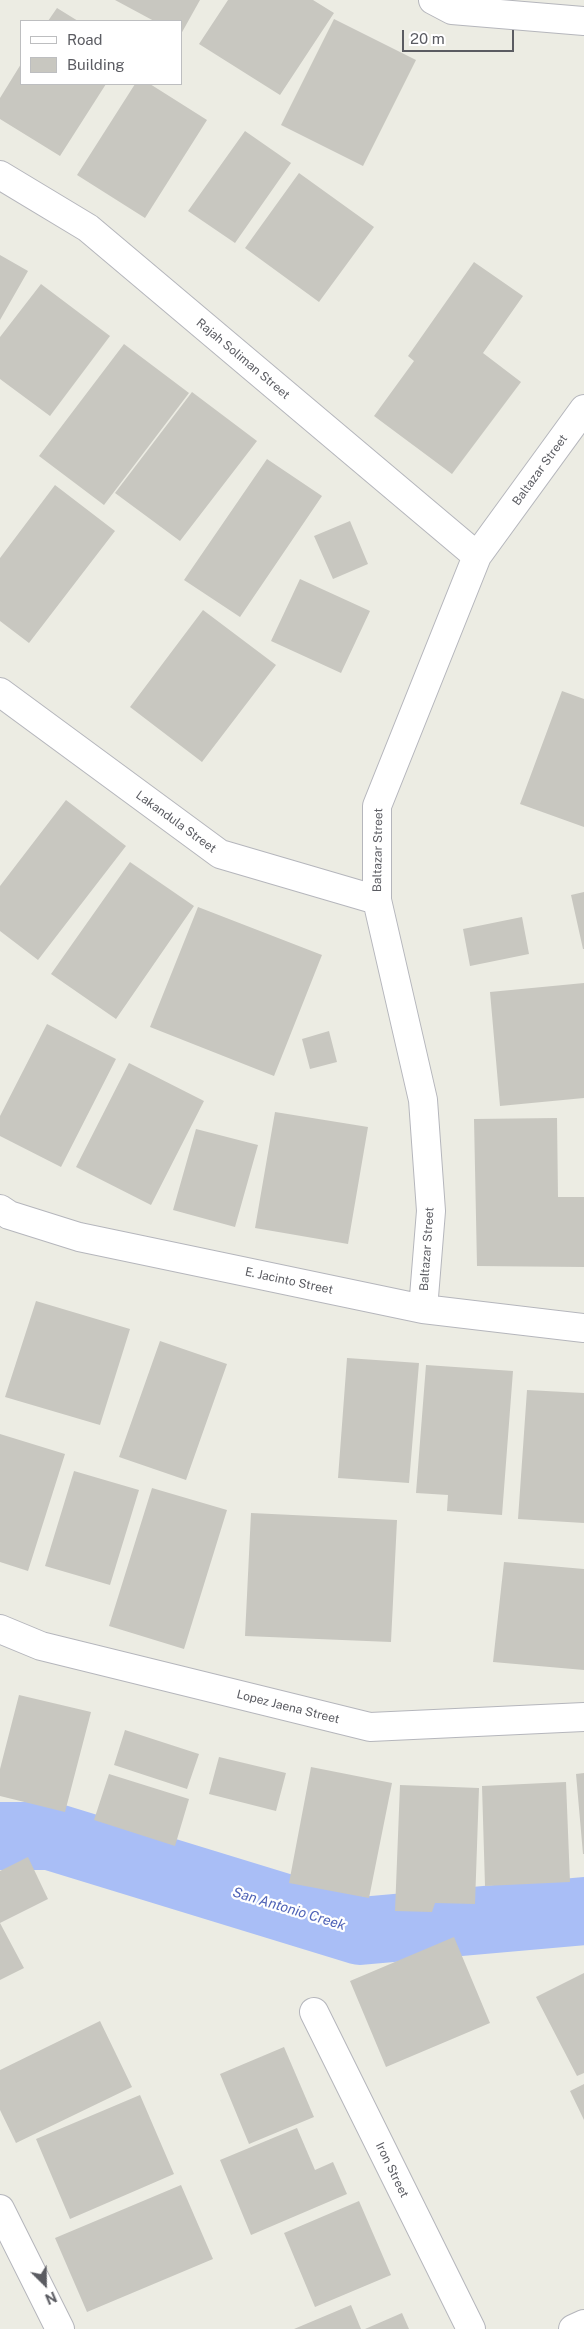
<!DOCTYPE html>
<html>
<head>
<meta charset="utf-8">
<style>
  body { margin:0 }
  #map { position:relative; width:584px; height:2329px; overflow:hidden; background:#ecece3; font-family:"Public Sans",sans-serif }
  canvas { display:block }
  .legend { position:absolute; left:20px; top:20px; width:162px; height:65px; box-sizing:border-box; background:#fff; border:1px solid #bdbec0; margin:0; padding:6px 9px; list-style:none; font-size:15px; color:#5b5c62 }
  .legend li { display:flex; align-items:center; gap:10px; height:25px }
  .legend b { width:25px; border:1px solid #bdbec0 }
  .north { position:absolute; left:20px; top:2259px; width:50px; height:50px; -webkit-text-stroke:4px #fff; paint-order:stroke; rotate:157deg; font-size:14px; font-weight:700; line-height:20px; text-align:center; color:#5b5c62 }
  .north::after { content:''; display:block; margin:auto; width:18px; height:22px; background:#5b5c62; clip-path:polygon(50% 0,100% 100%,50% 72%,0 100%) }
  .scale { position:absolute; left:402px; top:30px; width:112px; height:22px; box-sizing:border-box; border:2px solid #5b5c62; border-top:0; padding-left:6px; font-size:15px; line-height:18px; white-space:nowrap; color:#5b5c62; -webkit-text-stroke:4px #fff; paint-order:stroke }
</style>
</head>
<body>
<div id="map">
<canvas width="584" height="2329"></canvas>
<ul class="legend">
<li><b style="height:6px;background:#fff"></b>Road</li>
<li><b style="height:14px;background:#c8c7c0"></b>Building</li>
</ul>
<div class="north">N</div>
<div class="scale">20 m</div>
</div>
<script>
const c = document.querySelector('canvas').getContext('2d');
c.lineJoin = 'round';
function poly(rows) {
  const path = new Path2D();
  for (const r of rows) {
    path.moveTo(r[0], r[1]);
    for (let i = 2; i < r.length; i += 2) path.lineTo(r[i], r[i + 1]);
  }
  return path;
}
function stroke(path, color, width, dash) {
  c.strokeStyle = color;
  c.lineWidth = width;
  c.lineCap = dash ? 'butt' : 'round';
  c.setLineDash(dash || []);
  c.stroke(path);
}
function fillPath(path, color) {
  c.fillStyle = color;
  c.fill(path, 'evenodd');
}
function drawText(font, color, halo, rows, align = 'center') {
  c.font = font + ' "Public Sans",sans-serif';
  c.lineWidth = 4.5;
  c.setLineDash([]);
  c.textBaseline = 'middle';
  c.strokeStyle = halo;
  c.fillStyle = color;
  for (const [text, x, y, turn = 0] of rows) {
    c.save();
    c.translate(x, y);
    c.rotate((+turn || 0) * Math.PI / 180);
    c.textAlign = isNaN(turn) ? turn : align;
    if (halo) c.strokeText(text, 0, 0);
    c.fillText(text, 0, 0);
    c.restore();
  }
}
const river = poly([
  [0,1836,50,1836,360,1931,584,1911]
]);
const building = poly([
  [115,0,200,0,181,34,181,21,154,21],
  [228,0,313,0,334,13,280,95,199,44],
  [57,8,78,21,48,21],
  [334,19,416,60,363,166,281,125],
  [21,64,21,84,106,84,60,156,0,119,0,98],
  [135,84,150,84,207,120,145,218,77,175],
  [245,131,291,163,235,243,188,211],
  [299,173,374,227,319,302,245,248],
  [0,255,28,271,0,320],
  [474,262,523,296,483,353,521,382,452,474,374,416,414,361,408,356],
  [41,284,110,336,50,416,0,379,0,337],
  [124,344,189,393,104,505,39,456],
  [192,392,257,441,180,541,115,493],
  [267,459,322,496,240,617,184,580],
  [55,485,115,531,29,643,0,621,0,558],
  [350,521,368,564,333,579,314,536],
  [300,579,370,611,341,673,271,641],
  [203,610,276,665,202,762,130,707],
  [562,691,584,699,584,827,520,804],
  [66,800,126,846,38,960,0,931,0,886],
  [130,862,194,906,116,1019,51,974],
  [584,892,584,949,583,949,571,895],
  [198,907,322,955,274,1076,150,1027],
  [522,917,529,954,470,966,463,929],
  [584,983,584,1098,500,1106,490,992],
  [47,1024,116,1059,61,1167,0,1136,0,1116],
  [329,1031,337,1062,310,1069,302,1039],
  [129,1063,204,1101,151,1205,76,1167],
  [275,1112,368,1127,348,1244,255,1228],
  [557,1118,558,1197,584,1197,584,1267,477,1266,474,1119],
  [196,1129,258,1145,235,1227,173,1210],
  [36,1301,130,1329,100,1425,5,1397],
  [160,1341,227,1364,186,1480,119,1457],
  [347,1358,419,1363,409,1483,338,1478],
  [426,1365,513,1371,502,1515,447,1511,448,1495,416,1493],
  [527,1390,584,1393,584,1523,518,1519],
  [0,1434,65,1454,28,1571,0,1562],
  [74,1471,139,1490,110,1585,45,1566],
  [152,1488,227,1510,184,1649,109,1626],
  [251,1513,397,1520,391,1642,245,1636],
  [504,1562,584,1569,584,1670,493,1662],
  [19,1695,91,1712,65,1812,0,1796,0,1769],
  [125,1730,199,1754,187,1789,114,1765],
  [219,1757,286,1773,276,1811,209,1794],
  [311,1767,392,1783,369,1898,289,1883],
  [584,1773,584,1854,583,1854,576,1774],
  [109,1774,189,1799,175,1846,94,1820],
  [566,1782,570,1882,485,1886,482,1786],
  [400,1785,479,1788,475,1904,435,1903,432,1912,395,1911],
  [28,1857,48,1899,0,1923,24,1968,0,1980,0,1871],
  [454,1937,490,2023,386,2067,350,1981],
  [584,1973,584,2073,577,2076,536,1997],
  [100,2021,132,2087,16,2143,0,2110,0,2070],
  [284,2047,314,2117,249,2144,220,2074],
  [584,2084,584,2120,570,2091],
  [140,2095,174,2174,70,2219,36,2139],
  [297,2128,315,2170,333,2162,347,2194,251,2235,220,2160],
  [181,2185,213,2259,87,2312,55,2238],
  [359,2201,391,2275,315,2307,284,2233],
  [351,2305,361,2329,294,2329],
  [402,2313,409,2329,365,2329]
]);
const minor = poly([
  [433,0,452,10,584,21],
  [0,175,88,228,477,556],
  [0,692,220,854,377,900],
  [0,1209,9,1215,79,1237,423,1309,584,1328],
  [423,1309,431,1211,423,1100,377,900,377,806,477,556,584,409],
  [0,1629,41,1646,370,1727,584,1717],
  [314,2012,471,2329],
  [0,2209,60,2329],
  [573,2329,584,2324]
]);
const streetNames = [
  ["Rajah Soliman Street",243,359,40],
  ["Baltazar Street",540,470,-54],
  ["Lakandula Street",176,822,36],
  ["Baltazar Street",378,850,-89],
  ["Baltazar Street",427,1249,-86],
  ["E. Jacinto Street",289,1281,12],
  ["Lopez Jaena Street",288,1707,14],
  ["Iron Street",392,2170,64]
];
const waterNames = [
  ["San Antonio Creek",289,1909,17]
];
stroke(river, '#a9bef6', 68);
fillPath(building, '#c8c7c0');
stroke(minor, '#b5b6bc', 30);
stroke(minor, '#fff', 28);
drawText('12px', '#5b5c62', '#fff', streetNames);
drawText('italic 14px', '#4f63b7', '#fff', waterNames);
</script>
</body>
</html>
